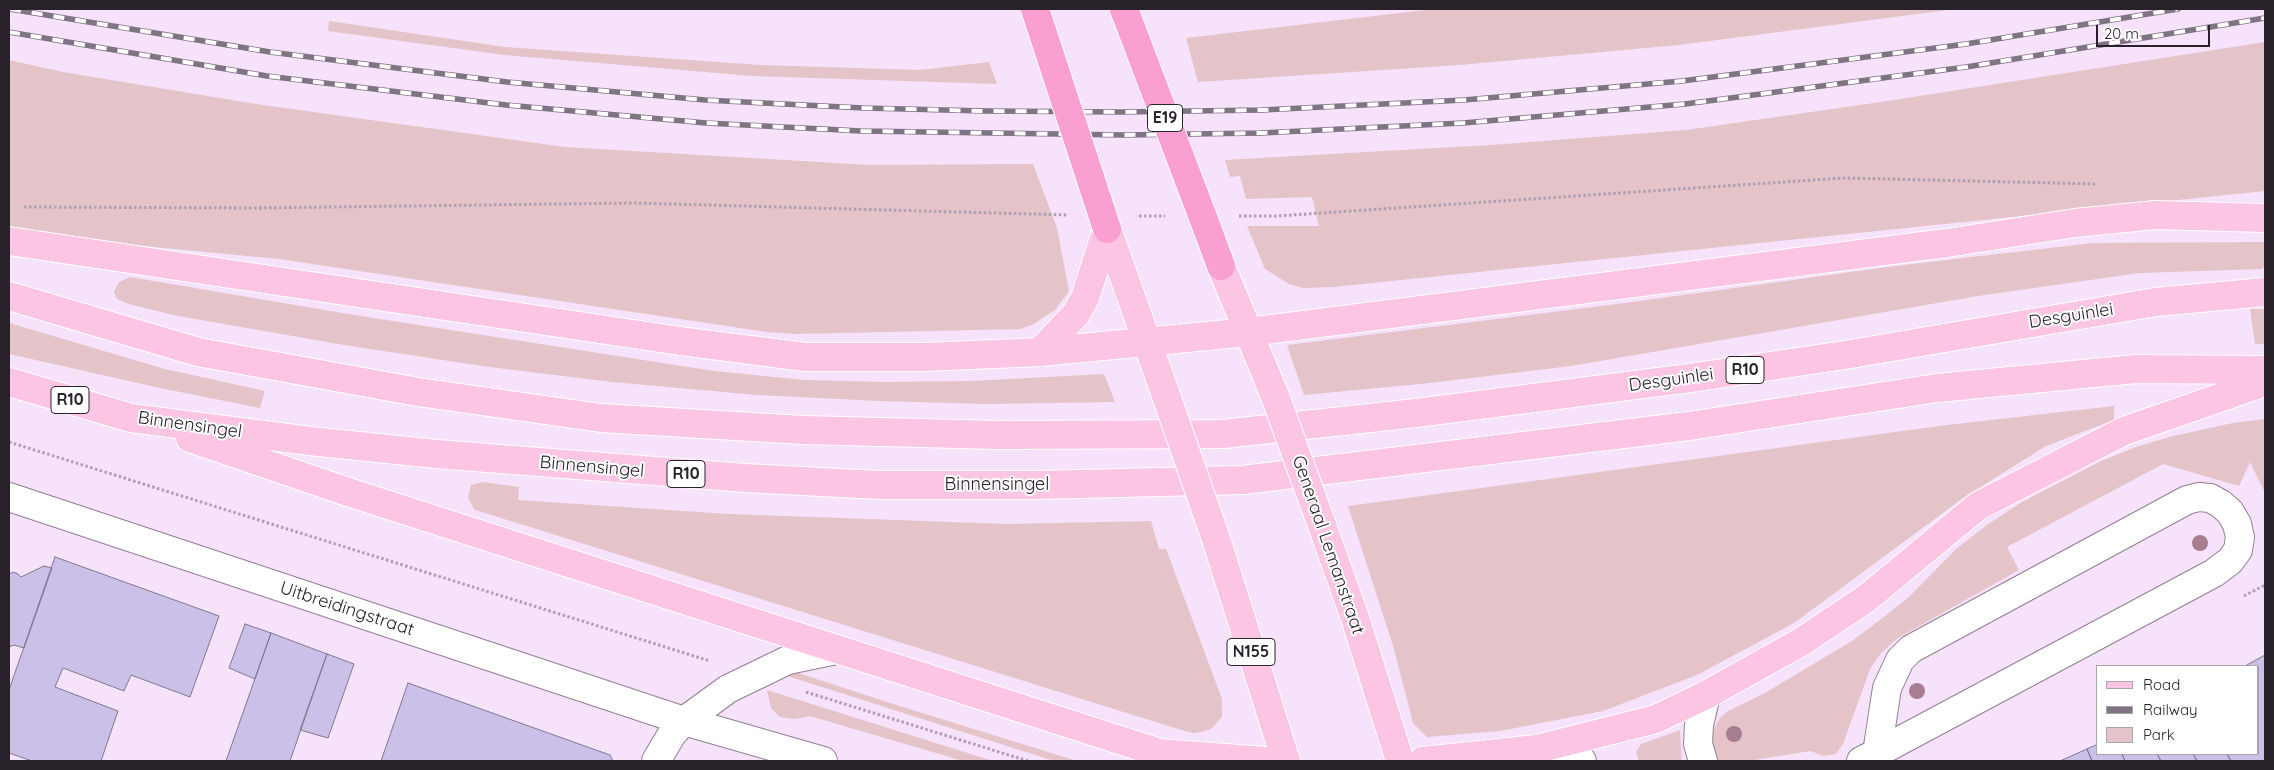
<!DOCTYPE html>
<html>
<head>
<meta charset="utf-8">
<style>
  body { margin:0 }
  #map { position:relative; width:2274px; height:770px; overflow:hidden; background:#f6e2fa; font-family:Quicksand,sans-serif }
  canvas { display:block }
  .frame { position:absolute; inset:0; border:10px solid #28212a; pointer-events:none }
  .legend { position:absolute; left:2096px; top:665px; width:162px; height:90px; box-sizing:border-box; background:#fff; border:1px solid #a9a6aa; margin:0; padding:6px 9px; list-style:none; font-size:15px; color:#28212a }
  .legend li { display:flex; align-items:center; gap:10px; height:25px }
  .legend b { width:25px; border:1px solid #a9a6aa }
  .scale { position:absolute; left:2096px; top:25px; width:114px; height:22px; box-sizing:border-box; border:2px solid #28212a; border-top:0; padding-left:6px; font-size:15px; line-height:18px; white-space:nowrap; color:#28212a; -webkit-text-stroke:4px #fff; paint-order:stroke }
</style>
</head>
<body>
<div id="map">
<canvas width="2274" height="770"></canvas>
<div class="frame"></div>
<ul class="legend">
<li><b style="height:6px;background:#fcc5e4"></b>Road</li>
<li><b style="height:6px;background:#807383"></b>Railway</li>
<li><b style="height:14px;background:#e4c4c8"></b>Park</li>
</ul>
<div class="scale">20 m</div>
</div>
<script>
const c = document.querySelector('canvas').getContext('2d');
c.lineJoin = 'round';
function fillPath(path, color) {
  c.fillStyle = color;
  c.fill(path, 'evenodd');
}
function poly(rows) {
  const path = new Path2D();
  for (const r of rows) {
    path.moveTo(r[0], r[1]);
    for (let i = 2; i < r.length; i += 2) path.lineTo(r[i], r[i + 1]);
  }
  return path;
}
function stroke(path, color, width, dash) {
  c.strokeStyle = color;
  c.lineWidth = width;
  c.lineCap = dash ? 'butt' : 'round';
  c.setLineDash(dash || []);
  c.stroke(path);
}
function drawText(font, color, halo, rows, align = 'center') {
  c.font = font + ' Quicksand,sans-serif';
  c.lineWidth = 4;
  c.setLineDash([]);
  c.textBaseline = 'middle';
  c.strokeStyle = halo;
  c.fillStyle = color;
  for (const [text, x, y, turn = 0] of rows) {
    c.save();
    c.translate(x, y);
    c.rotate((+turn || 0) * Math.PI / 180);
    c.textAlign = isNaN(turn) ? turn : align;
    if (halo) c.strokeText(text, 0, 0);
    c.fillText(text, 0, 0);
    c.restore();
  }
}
const green = poly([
  [1434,9,1956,9,1679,45,1460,65,1198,82,1186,38],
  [329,21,505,47,761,65,920,70,989,62,997,84,752,76,504,55,328,31],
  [2265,42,2265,191,1333,287,1303,288,1289,284,1265,269,1247,226,1319,226,1312,197,1246,199,1240,176,1230,177,1225,160,1491,145,1686,130,1881,102],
  [9,60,63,72,256,104,565,147,870,165,1033,164,1057,228,1069,291,1055,310,1032,325,1020,329,795,334,767,332,279,259,70,239,9,230],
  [2265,242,2265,266,2262,269,2140,273,1978,296,1571,366,1430,383,1304,395,1287,345,1625,303,1895,266,2093,243],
  [130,277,348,314,714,371,805,380,883,382,972,381,1104,374,1115,402,986,404,879,401,757,395,612,382,489,367,344,345,178,316,129,304,117,299,114,292,119,282],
  [2250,309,2265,309,2265,344,2255,344],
  [9,323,165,369,265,391,260,408,160,388,9,354],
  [2114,406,2114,420,2046,446,1963,498,1794,623,1697,675,1603,711,1500,731,1427,737,1413,723,1394,649,1348,506,1947,425],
  [2265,419,2265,493,2250,462,2239,486,2163,464,2007,547,2019,570,1898,638,1881,653,1870,669,1843,744,1836,754,1822,756,1811,751,1804,752,1748,761,1718,761,1715,757,1711,741,1712,732,1720,718,1728,711,1765,693,1852,641,1880,620,1909,597,1956,549,1987,525,2022,502,2099,462,2136,447,2173,436,2233,423],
  [482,482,519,487,518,500,729,514,1007,524,1151,521,1159,549,1166,549,1222,699,1222,717,1211,729,1202,732,1193,733,1178,729,485,513,475,510,468,498,471,485],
  [795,672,887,702,1077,761,1054,761,781,674],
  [767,690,993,761,963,761,810,716,795,719,780,717,771,708],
  [1680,730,1682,761,1639,761,1636,752,1641,744]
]);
const building = poly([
  [55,557,219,616,190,697,131,675,124,691,63,668,55,687,118,711,101,761,32,761,9,753,9,690,55,557],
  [44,566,52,568,24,648,14,645,9,647,9,574,13,572,18,574,21,577,44,566],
  [245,624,271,633,255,679,229,668,245,624],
  [271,633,327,654,290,761,226,761,271,633],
  [327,654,354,664,328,738,300,730,327,654],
  [2265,655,2265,761,2231,761,2227,754,2258,754,2258,666,2245,666,2265,655],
  [408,683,610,755,613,761,381,761,408,683],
  [2098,744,2098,754,2122,754,2125,761,2092,761,2087,749,2098,744],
  [2087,749,2092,761,2060,761,2087,749],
  [2122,754,2157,754,2161,761,2125,761,2122,754],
  [2157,754,2193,754,2197,761,2161,761,2157,754],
  [2193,754,2227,754,2231,761,2197,761,2193,754]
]);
const path = poly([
  [24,207,256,208,634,203,1068,215],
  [1139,216,1165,216],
  [1239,216,1277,216,1844,178,2097,184],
  [9,442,710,661],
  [2244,596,2265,585],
  [806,692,1028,761]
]);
const minor = poly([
  [9,497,684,721,823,761],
  [1537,749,1582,761],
  [656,761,672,734,684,721,728,689,788,660,836,650],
  [1703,761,1698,744,1699,725,1706,695],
  [1861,761,1877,753,2214,573,2230,561,2238,550,2240,537,2237,524,2230,512,2221,504,2210,498,2199,497,2187,500,1911,649,1900,660,1887,688,1877,753]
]);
const major = poly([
  [1107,229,1168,401],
  [9,241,680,341,805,357,924,357,1040,352,1249,332,1947,243,2075,223,2155,215,2265,218],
  [1221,266,1275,396],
  [9,296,198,352,418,392,601,418,803,430,998,435,1223,434,1416,413,1690,378,1845,355,2156,302,2265,292],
  [1040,352,1076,314,1085,298,1107,229],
  [9,382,131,418,310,441,436,454,745,478,879,485,1038,485,1243,480,1689,426,1937,388,2136,369,2265,370],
  [190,438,348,492,1160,753,1264,761],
  [1323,528,1355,618,1400,761],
  [1217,542,1286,761],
  [1423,761,1537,749,1656,719,1706,695,1801,642,1867,598,1978,506,2124,431,2265,382]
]);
const highway = poly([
  [1207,228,1221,266]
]);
const rail = poly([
  [10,9,270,52,507,82,705,100,863,108,986,111,1122,112,1262,110,1464,100,1682,81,1966,44,2178,9],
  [9,32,267,76,506,105,706,123,861,131,1124,135,1261,133,1463,123,1685,104,1966,67,2265,18]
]);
const majorBridge = poly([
  [1275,396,1323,528],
  [1168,401,1217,542]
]);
const highwayBridge = poly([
  [1035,9,1107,229],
  [1124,9,1207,228]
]);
const trees = [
  [2200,543],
  [1917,691],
  [1734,734]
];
const shields = [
  [1165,118,35],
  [1745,370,38],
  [70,400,38],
  [686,474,38],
  [1251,652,48]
];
const shieldNames = [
  ["E19",1165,118],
  ["R10",1745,370],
  ["R10",70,400],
  ["R10",686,474],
  ["N155",1251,652]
];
const streetNames = [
  ["Desguinlei",2071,316,-9],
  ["Desguinlei",1671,380,-8],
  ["Binnensingel",190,425,8],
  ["Binnensingel",592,467,5],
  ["Binnensingel",997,485],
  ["Generaal Lemanstraat",1328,545,71],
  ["Uitbreidingstraat",347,609,18]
];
fillPath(green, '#e4c4c8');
fillPath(building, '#cbc1e8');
stroke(building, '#7d7790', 1);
stroke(minor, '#917e94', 30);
stroke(major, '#fff', 30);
stroke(highway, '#fff', 30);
stroke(path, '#ae9fb1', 3, [2.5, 2.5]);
stroke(minor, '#fff', 28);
stroke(major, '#fcc5e4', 28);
stroke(highway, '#fa9fd2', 28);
stroke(rail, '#807383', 5.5);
stroke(rail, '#fff', 4, [11]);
stroke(majorBridge, '#fff', 30, []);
stroke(highwayBridge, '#fff', 30, []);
stroke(majorBridge, '#fcc5e4', 28);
stroke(highwayBridge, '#fa9fd2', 28);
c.fillStyle = '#a77e8f';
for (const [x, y] of trees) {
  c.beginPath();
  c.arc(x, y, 8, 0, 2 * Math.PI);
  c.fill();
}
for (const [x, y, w] of shields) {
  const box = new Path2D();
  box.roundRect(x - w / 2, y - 13.5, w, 27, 4);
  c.fillStyle = '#fff';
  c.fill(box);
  stroke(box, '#28212a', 1);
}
drawText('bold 16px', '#28212a', null, shieldNames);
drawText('18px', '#28212a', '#fff', streetNames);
</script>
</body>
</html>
